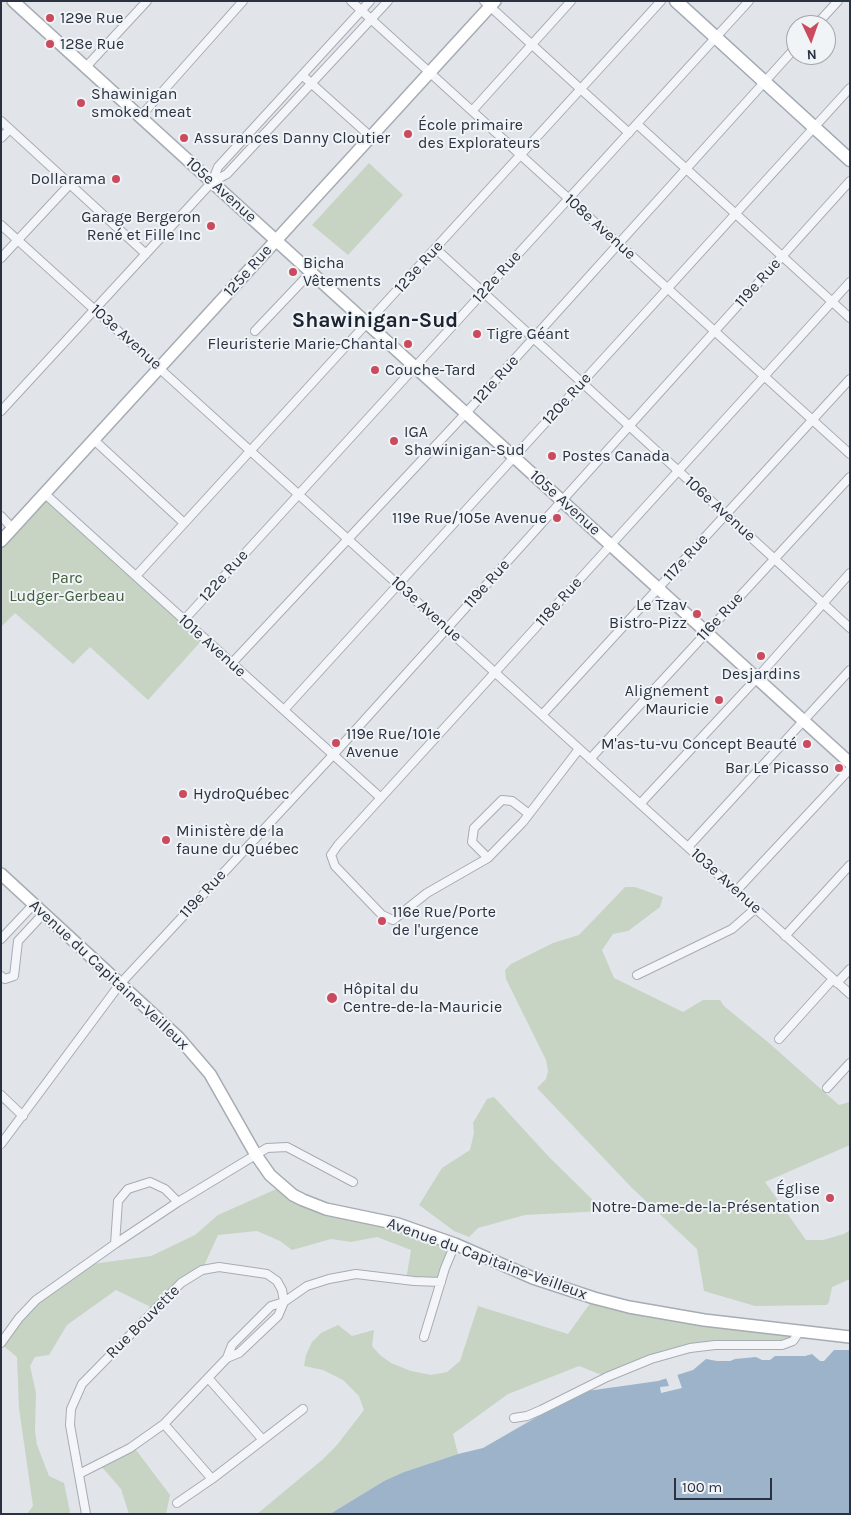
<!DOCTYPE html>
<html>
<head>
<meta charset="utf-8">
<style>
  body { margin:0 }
  #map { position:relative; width:851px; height:1515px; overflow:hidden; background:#e1e5ea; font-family:Karla,sans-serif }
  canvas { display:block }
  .frame { position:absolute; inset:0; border:2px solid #2a3241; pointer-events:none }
  .north { position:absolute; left:786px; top:15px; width:50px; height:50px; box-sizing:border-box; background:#f1f4f7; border:1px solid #a1a6ae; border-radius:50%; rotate:177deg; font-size:14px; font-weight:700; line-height:20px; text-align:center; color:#2a3241 }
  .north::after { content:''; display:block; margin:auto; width:18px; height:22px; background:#cb4a5e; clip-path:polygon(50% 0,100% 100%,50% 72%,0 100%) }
  .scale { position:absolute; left:674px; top:1478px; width:98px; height:22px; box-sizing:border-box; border:2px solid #2a3241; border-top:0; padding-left:6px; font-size:15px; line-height:18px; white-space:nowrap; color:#2a3241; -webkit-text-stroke:4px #f1f4f7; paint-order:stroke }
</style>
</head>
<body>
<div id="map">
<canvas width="851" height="1515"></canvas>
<div class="frame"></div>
<div class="north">N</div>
<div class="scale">100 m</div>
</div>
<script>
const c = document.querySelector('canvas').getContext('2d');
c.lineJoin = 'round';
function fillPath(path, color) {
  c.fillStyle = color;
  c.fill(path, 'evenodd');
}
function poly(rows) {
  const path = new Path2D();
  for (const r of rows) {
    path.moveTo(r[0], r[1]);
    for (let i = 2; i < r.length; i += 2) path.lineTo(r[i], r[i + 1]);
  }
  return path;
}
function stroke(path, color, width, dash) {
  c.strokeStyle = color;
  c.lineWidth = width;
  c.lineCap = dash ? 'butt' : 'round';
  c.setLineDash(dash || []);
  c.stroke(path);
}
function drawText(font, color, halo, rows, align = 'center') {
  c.font = font + ' Karla,sans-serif';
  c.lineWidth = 4;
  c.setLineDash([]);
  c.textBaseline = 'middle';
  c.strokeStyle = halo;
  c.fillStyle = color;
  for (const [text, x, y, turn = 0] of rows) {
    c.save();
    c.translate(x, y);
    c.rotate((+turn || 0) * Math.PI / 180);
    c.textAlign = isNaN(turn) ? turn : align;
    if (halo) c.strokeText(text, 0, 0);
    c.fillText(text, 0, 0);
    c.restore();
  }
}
const green = poly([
  [369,163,403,195,348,255,312,225],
  [44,493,204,638,148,700,90,647,73,664,15,613,1,627,1,541],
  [625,887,635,887,663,897,660,907,628,931,613,934,602,950,614,978,683,1012,703,1000,720,1000,724,1006,769,1043,839,1105,850,1102,850,1145,765,1182,806,1240,823,1240,844,1234,850,1230,850,1279,832,1287,829,1302,827,1305,755,1306,704,1291,697,1249,632,1188,537,1088,546,1079,548,1071,546,1060,506,979,505,970,511,964,553,943,579,935],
  [494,1097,549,1157,604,1211,525,1215,478,1228,469,1237,454,1231,419,1205,442,1168,470,1150,474,1133,473,1123,487,1099],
  [283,1186,294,1195,455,1244,441,1282,406,1280,411,1250,377,1237,351,1242,331,1239,292,1250,280,1241,257,1231,218,1235,202,1270,155,1309,116,1290,67,1325,49,1355,35,1357,30,1366,36,1393,35,1431,37,1445,49,1476,64,1483,70,1512,69,1514,27,1514,33,1506,19,1408,17,1357,1,1344,19,1318,85,1265,151,1256,195,1235,218,1215],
  [594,1298,800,1331,793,1341,690,1348,607,1377,579,1366,508,1394,453,1434,458,1454,404,1472,384,1481,330,1514,257,1514,322,1460,337,1445,364,1410,359,1396,343,1380,323,1370,304,1366,306,1355,312,1342,321,1333,338,1325,352,1336,374,1330,372,1346,380,1355,391,1363,411,1371,431,1375,447,1372,460,1361,478,1306,568,1334],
  [133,1446,170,1495,166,1514,129,1514,121,1489,101,1466]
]);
const water = poly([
  [834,1350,850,1350,850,1514,330,1514,384,1481,404,1472,458,1454,483,1448,580,1392,658,1381,693,1370,706,1359,717,1361,730,1361,735,1359,756,1357,762,1360,770,1360,775,1356,805,1356,812,1354,820,1361,824,1361]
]);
const pier = poly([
  [677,1374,682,1388,661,1393,660,1387,669,1386,666,1378]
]);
const street = poly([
  [351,1,850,454],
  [484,1,629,133],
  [816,25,838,1],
  [85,68,147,1],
  [302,75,371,137],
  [472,111,571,1],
  [140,117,243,1],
  [1,121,146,254],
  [637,124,850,318],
  [1,138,10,129],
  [212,182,218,167,370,1],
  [1,225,850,994],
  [436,249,850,628],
  [1,258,70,184],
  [255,331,311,272],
  [1,411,212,182,227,174,388,1],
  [94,440,184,523],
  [44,493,381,798],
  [1,516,13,529],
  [136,576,661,1],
  [184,620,749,1],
  [232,663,466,413,796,47],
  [284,710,850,88],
  [542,715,850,379],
  [579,749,523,822,488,858,427,893,393,920,382,915,335,866,331,855,338,845,850,282],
  [590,759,850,477],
  [640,804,757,678,850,573],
  [688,847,850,670],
  [488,858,472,842,474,828,502,800,512,801,529,814],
  [736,891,850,769],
  [785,936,850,865],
  [1,939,34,904],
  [637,975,732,929,756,908],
  [1,976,5,979,14,976,18,941,44,913],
  [837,983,850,969],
  [779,1039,833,979],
  [827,1088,850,1063],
  [1,1095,23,1116],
  [1,1144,120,984,333,755,850,181],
  [115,1244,118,1201,128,1189,150,1182,165,1189,178,1202],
  [424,1337,445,1268,455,1244],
  [1,1343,19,1318,36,1300,115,1244,178,1202,267,1148,287,1147,353,1182],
  [227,1358,232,1345,271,1306,284,1302,307,1286,329,1279,356,1274,414,1281,441,1282],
  [209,1379,263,1440],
  [514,1418,527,1416,541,1410,607,1377,651,1359,690,1348,715,1345,782,1345,793,1341,800,1331],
  [164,1424,212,1479],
  [79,1474,130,1448,164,1424,227,1358,239,1353,278,1316,284,1302],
  [177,1503,212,1479,303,1409],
  [86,1514,70,1425,71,1409,82,1384,181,1283,202,1270,219,1267,267,1274,277,1281,282,1290,284,1302]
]);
const secondary = poly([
  [13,1,850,763],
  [1,541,495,1],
  [1,874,179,1038,210,1074,256,1155,270,1175,293,1195,303,1200,326,1209,398,1224,455,1244,533,1278,594,1298,629,1307,704,1320,850,1337]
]);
const primary = poly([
  [676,1,850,160]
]);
const markers = [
  [50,18,5,"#cb4a5e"],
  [50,44,5,"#cb4a5e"],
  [81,103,5,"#cb4a5e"],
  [408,134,5,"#cb4a5e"],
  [184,138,5,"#cb4a5e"],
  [116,179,5,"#cb4a5e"],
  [211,226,5,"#cb4a5e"],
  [293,272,5,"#cb4a5e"],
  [477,334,5,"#cb4a5e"],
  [408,344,5,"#cb4a5e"],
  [375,370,5,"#cb4a5e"],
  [394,441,5,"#cb4a5e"],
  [552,456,5,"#cb4a5e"],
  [557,518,5,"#cb4a5e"],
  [697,614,5,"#cb4a5e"],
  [761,656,5,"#cb4a5e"],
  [719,700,5,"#cb4a5e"],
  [336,743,5,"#cb4a5e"],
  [807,744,5,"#cb4a5e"],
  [839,768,5,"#cb4a5e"],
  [183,794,5,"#cb4a5e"],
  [166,840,5,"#cb4a5e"],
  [382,921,5,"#cb4a5e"],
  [332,998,6,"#cb4a5e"],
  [830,1198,5,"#cb4a5e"]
];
const poiNames = [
  ["129e Rue",60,18],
  ["128e Rue",60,44],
  ["Shawinigan",91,94],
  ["smoked meat",91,112],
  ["École primaire",418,125],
  ["des Explorateurs",418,143],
  ["Assurances Danny Cloutier",194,138],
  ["Dollarama",106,179,"right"],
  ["Garage Bergeron",201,217,"right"],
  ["René et Fille Inc",201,235,"right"],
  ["Bicha",303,263],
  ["Vêtements",303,281],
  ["Tigre Géant",487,334],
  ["Fleuristerie Marie-Chantal",398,344,"right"],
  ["Couche-Tard",385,370],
  ["IGA",404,432],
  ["Shawinigan-Sud",404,450],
  ["Postes Canada",562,456],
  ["119e Rue/105e Avenue",547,518,"right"],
  ["Le Tzav",687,605,"right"],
  ["Bistro-Pizz",687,623,"right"],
  ["Desjardins",761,674,"center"],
  ["Alignement",709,691,"right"],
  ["Mauricie",709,709,"right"],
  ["119e Rue/101e",346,734],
  ["Avenue",346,752],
  ["M'as-tu-vu Concept Beauté",797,744,"right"],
  ["Bar Le Picasso",829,768,"right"],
  ["HydroQuébec",193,794],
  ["Ministère de la",176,831],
  ["faune du Québec",176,849],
  ["116e Rue/Porte",392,912],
  ["de l'urgence",392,930],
  ["Hôpital du",343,989],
  ["Centre-de-la-Mauricie",343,1007],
  ["Église",820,1189,"right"],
  ["Notre-Dame-de-la-Présentation",820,1207,"right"]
];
const streetNames = [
  ["105e Avenue",221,190,42],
  ["108e Avenue",600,227,42],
  ["123e Rue",419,267,-48],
  ["125e Rue",248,271,-48],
  ["122e Rue",497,277,-48],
  ["119e Rue",758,283,-48],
  ["103e Avenue",126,337,42],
  ["121e Rue",496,380,-48],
  ["120e Rue",567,399,-48],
  ["105e Avenue",565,503,42],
  ["106e Avenue",720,509,42],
  ["117e Rue",686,558,-48],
  ["122e Rue",224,576,-48],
  ["119e Rue",487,584,-48],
  ["118e Rue",559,602,-48],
  ["103e Avenue",426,609,42],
  ["116e Rue",720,617,-47],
  ["101e Avenue",212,646,42],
  ["103e Avenue",726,881,42],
  ["119e Rue",203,894,-47],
  ["Avenue du Capitaine-Veilleux",109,975,43],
  ["Avenue du Capitaine-Veilleux",487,1259,20],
  ["Rue Bouvette",143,1322,-45]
];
const parkNames = [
  ["Parc",67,578],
  ["Ludger-Gerbeau",67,596]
];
const districtNames = [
  ["Shawinigan-Sud",375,321]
];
fillPath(green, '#c7d3c3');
fillPath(water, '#9db3c9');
fillPath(pier, '#e1e5ea');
stroke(street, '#a6acb4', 10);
stroke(secondary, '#a6acb4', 14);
stroke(primary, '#a1a9b5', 15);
stroke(street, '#f4f5f8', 8);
stroke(secondary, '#fff', 11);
stroke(primary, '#fff', 12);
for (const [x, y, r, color] of markers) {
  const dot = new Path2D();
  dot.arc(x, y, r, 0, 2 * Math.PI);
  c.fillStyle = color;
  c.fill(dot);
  stroke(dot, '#f1f4f7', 2);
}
drawText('16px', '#2a3241', '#f1f4f7', poiNames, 'left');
drawText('16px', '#2a3241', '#f1f4f7', streetNames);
drawText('16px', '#3f5d38', '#f1f4f7', parkNames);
drawText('bold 21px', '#1c2432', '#f1f4f7', districtNames);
</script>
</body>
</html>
